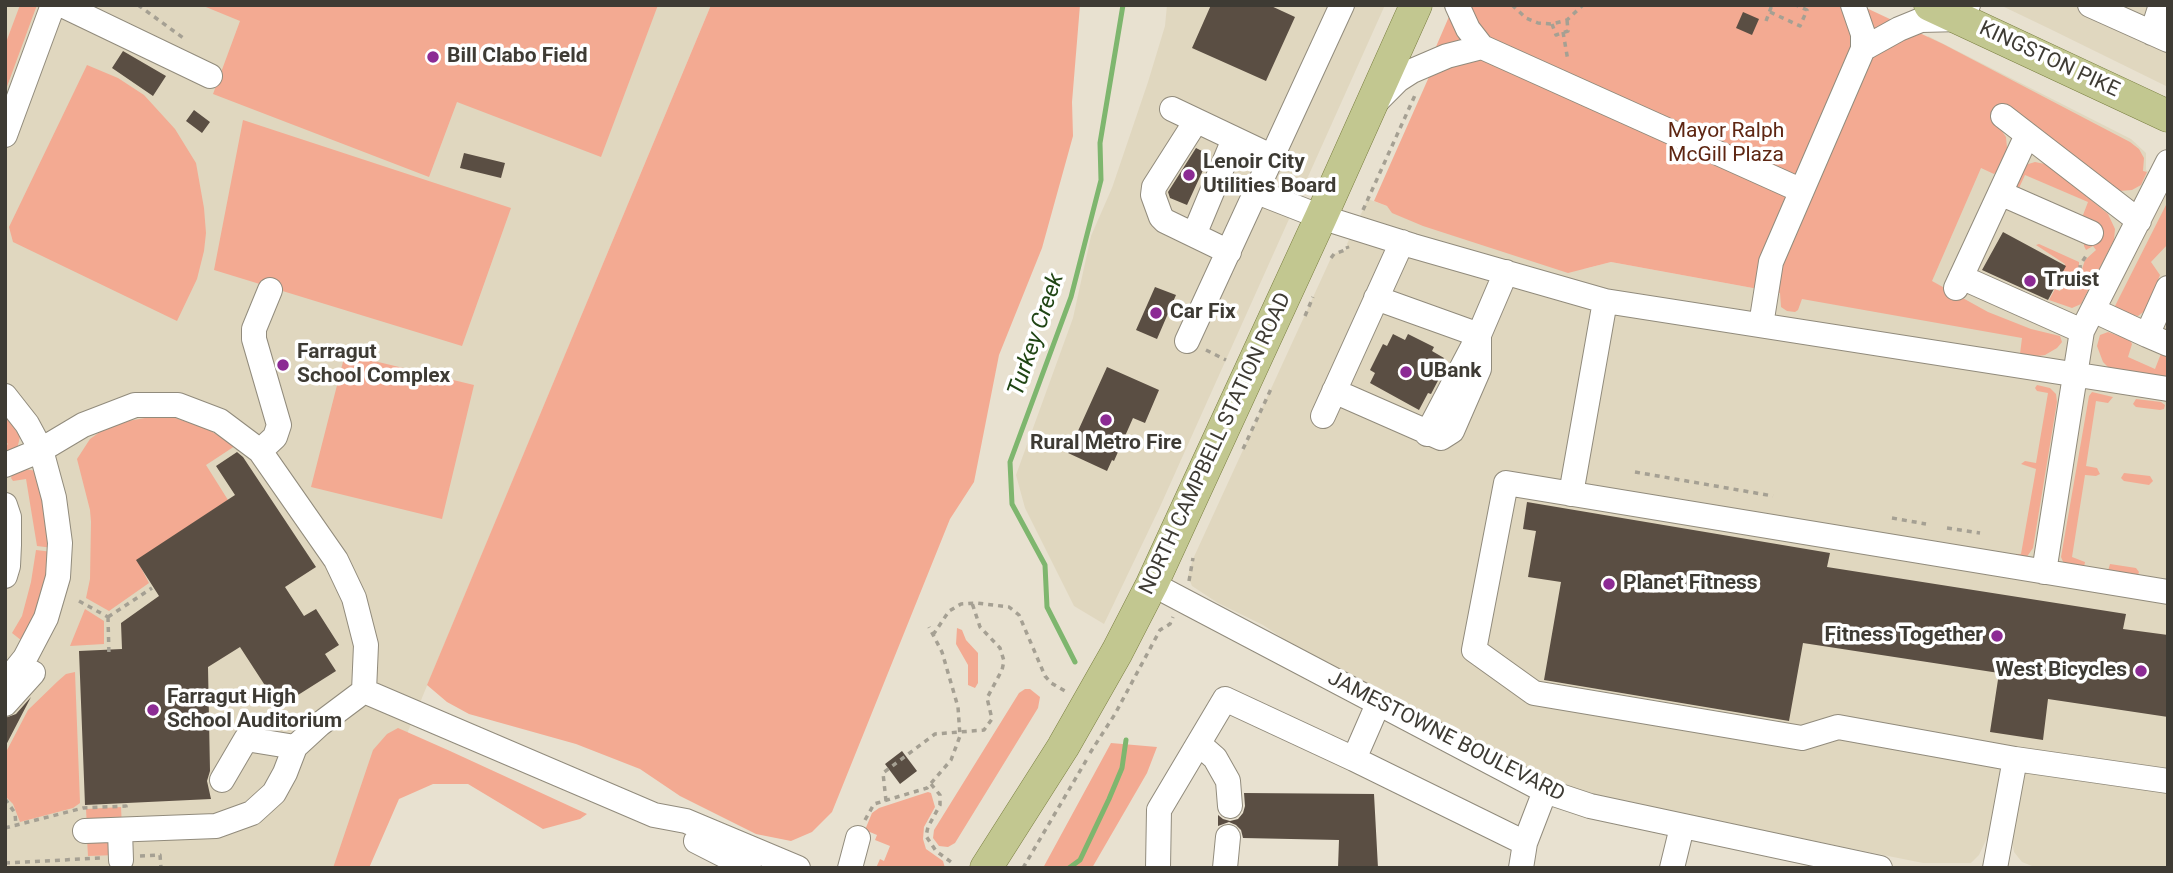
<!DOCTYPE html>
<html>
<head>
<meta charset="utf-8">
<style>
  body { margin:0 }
  #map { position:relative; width:2173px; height:873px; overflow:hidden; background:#e8e1d0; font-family:Roboto,sans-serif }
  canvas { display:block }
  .frame { position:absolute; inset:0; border:7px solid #3e3b34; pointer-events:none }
</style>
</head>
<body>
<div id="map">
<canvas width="2173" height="873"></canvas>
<div class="frame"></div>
</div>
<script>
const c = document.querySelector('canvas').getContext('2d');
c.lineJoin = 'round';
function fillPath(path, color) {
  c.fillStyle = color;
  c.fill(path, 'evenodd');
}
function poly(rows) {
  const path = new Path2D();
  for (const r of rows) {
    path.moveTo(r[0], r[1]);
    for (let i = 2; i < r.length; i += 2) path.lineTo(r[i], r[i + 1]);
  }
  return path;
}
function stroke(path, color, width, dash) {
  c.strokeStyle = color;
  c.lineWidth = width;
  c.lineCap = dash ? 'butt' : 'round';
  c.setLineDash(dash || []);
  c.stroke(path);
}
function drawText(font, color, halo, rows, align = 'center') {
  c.font = font + ' Roboto,sans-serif';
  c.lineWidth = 7;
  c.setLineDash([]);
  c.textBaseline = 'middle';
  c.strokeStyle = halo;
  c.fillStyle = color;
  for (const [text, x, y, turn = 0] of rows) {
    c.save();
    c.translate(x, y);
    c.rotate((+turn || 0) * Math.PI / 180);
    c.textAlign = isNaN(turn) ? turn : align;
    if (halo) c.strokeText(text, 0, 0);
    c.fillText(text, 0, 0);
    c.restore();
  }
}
const built = poly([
  [5,5,711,5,351,868,5,868],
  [1167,5,1385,5,1159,509,1104,624,1074,606,1025,508,1016,475,1073,318,1091,236,1112,188,1148,82,1165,26],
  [2000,5,2168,5,2168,87,2048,28],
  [1928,36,2131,139,2146,153,2146,170,2168,181,2168,868,2046,868,2032,866,2022,862,2014,852,2012,842,1987,838,1979,855,1971,863,1923,863,1749,828,1586,793,1559,782,1315,660,1263,625,1218,603,1192,586,1188,576,1193,559,1331,258,1334,254,1348,249,1347,244,1368,199,1449,229,1584,269,1611,262,1780,293]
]);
const green = poly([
  [20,5,37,5,5,92,5,45],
  [201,5,658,5,601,157,457,102,429,177,213,94,240,21],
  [711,5,1080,5,1072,102,1073,136,1042,248,999,355,974,482,950,519,832,812,812,832,791,841,756,834,680,796,640,769,576,744,469,714,447,702,427,685],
  [1460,5,1860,5,1943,44,2130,142,2139,149,2144,158,2143,171,2147,172,2141,185,2132,190,2119,191,1997,124,2006,137,2007,148,1998,170,1994,174,1981,168,1932,281,1988,312,2031,329,2060,336,2062,342,2057,348,2045,355,2030,357,2020,354,2022,338,1802,299,1798,310,1795,312,1787,311,1781,307,1780,293,1611,262,1568,273,1423,226,1392,213,1387,206,1374,201,1440,52,1435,49,1451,12],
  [87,65,118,78,144,95,175,129,196,163,204,208,206,233,204,251,197,279,177,321,13,242,9,227],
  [243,120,511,208,462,346,214,270],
  [2035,162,2045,164,2057,172,2108,214,2115,229,2114,240,2081,304,2072,308,2049,300,2055,289,2060,291,2068,275,2062,271,2065,264,2036,245,2039,244,2079,262,2079,280,2083,279,2082,269,2085,260,2096,250,2093,246,2086,250,2084,246,2083,215,2088,202,2025,175,2019,188,2015,188,2025,165],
  [2168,201,2168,244,2151,262,2160,275,2146,310,2138,316,2121,313,2115,306],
  [2108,332,2130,340,2132,344,2128,357,2155,369,2162,351,2168,355,2168,378,2108,367,2103,362,2097,346,2100,335],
  [345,354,474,385,442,519,311,487],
  [2037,385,2050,388,2056,394,2057,402,2033,548,2026,558,2007,554,2021,554,2036,469,2021,464,2025,461,2036,463,2048,393,2037,391,2035,388],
  [2092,392,2113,397,2108,403,2096,401,2086,466,2097,468,2100,474,2096,476,2085,475,2072,557,2085,562,2084,567,2064,564,2061,557,2089,396],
  [2136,399,2161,402,2165,405,2164,409,2160,410,2136,407,2133,404],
  [5,414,20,437,17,449,5,454,5,447,8,444,5,440],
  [156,416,172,417,206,428,235,446,206,465,228,500,137,560,149,583,109,611,86,598,90,579,91,522,90,510,77,459,90,439,104,429,117,423],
  [24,469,37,471,53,548,37,546,26,479,13,481,11,478,12,475],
  [2124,473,2150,476,2153,481,2149,485,2124,481,2121,478],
  [36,550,53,552,26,644,12,633,22,616,31,582],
  [2110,564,2136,568,2139,572,2138,575,2108,571],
  [85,609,104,621,104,644,70,646],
  [957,628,962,630,966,640,978,653,978,683,975,688,968,685,968,665,956,644],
  [75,672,80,803,73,808,20,822,13,804,5,796,5,754,28,710,58,681,66,674],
  [1025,689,1030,689,1040,697,1038,708,955,843,948,847,939,846,933,838,934,830,1019,693],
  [398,728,450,751,587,814,580,819,543,829,468,784,433,784,399,799,369,868,333,868,373,750,387,734],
  [1111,743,1157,747,1147,773,1092,868,1043,868],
  [928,792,931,793,935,807,924,827,923,839,926,849,943,861,945,868,876,868,880,859,884,861,890,846,875,840,877,835,865,830,872,813,879,808],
  [121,807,122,827,87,828,86,809],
  [107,838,117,855,88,856,87,839]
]);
const stream = poly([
  [1075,662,1047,607,1045,565,1012,504,1010,462,1071,297,1101,180,1100,143,1123,5],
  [1069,868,1080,860,1109,799,1122,768,1126,740]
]);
const building = poly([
  [1211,5,1269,5,1295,17,1266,81,1192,48],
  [1743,12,1759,19,1752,35,1736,28],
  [123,51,166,76,153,96,112,68],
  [194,110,210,122,202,133,186,121],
  [1196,148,1210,155,1187,205,1170,198,1168,192],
  [464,153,505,163,501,178,460,168],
  [2003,232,2066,266,2048,300,1982,270],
  [1155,287,1176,295,1157,339,1136,330],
  [1393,334,1405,340,1408,334,1434,347,1432,351,1444,358,1437,370,1442,373,1431,394,1428,393,1419,410,1370,383,1375,373,1370,370,1383,344,1387,346],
  [1107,367,1159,390,1145,423,1133,418,1114,461,1112,460,1107,471,1068,453],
  [237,452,243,457,316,567,285,587,304,616,316,609,339,645,325,654,336,671,279,707,240,647,208,667,210,771,207,781,211,799,85,805,79,651,122,649,121,623,159,596,136,560,235,495,216,466],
  [1527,502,1830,553,1827,567,2126,614,2123,629,2168,635,2168,717,2048,699,2043,740,1990,732,1999,673,1803,643,1789,721,1544,680,1561,582,1528,577,1536,531,1523,529],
  [31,697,5,747,5,718,16,714],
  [902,751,917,771,900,784,885,764],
  [1244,793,1374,794,1378,868,1338,868,1339,840,1243,838,1241,830,1236,825,1229,822,1218,826,1218,815,1223,819,1230,821,1238,819,1243,813,1245,806]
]);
const path = poly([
  [138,5,186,40],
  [1512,5,1526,18,1538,23,1552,24,1567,20,1583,5],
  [1770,12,1800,26,1807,10,1796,5],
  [1766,21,1772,5],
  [1552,24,1556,35,1568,31,1567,20],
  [1563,32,1568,61],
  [1363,210,1416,93],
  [1331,258,1334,254,1348,249,1347,246],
  [2081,280,2080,265,2088,253],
  [1305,316,1313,297],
  [1206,350,1226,360],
  [1243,449,1271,389],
  [1635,472,1773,496],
  [1892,518,1926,524],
  [1947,528,1980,533],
  [1189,581,1193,558],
  [79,601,108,617],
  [108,617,152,588],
  [108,617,109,656],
  [933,635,949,611,961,604,977,603,1009,607,1019,615,1045,676,1051,683,1065,691],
  [1090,753,1115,714,1160,630,1170,624,1173,617],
  [931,784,940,795,940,805,928,827,926,836,936,851,951,862],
  [5,799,15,813,16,826],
  [886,801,883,773,935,734,984,730,992,719,987,698,1002,670,1004,661,1000,648,980,627,972,603],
  [865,820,874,804,927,788,951,760,960,736,958,707,942,652,929,627],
  [5,828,83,808,126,806,126,808],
  [140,856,160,855,161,868],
  [5,863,101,858],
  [1023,868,1087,759]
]);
const minor = poly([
  [62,5,210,76],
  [1457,5,1468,29,1482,47,1800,190],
  [2090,5,2168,40],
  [2152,33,2161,5],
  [1863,49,1899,29,1921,20,1961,19,1968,5],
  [1376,102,1398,80,1412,71,1447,56,1482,47],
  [1172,109,1273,157],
  [2003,116,2139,221],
  [1196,121,1154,187,1153,195,1161,217,1165,221,1229,252],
  [5,135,53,5],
  [1257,192,1321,217,1413,246,1605,301,1571,494],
  [2000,193,2091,233],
  [1194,235,1234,139],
  [1961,277,2082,331],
  [1956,288,2027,135],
  [1376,298,1479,335],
  [1605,301,2168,389],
  [2093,310,2147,335,2168,288],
  [1761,325,1771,262,1863,49,1863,34,1853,5],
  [2147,335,2168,344],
  [1187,341,1342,5],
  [1334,391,1441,438,1452,431,1479,369,1479,335],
  [5,396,27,424,41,450,54,498,60,543,58,577,46,618,25,658,5,683],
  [1323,416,1402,242],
  [1427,434,1479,335,1506,272],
  [260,451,275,437,279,425,254,339,254,329,270,290],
  [5,465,41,450,83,425,135,405,178,405,220,421,260,451,336,560,354,598,366,645,364,691],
  [5,505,9,517,9,545,8,566,5,576],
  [2044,572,2082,331,2168,162],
  [1152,584,1545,791,1590,806,1880,868],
  [2168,592,1506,483,1474,650,1534,693,1802,738,1838,727,2015,759,2168,781],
  [364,691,654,815,686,821,798,868],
  [5,704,33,673],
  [1199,744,1215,758,1228,781,1230,806],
  [1354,759,1525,843],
  [222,780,246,739,295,747],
  [85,831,216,826,252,813,274,793,285,773,295,747,320,724,364,691],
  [120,831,121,860],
  [696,841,749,868],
  [850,868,858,838],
  [1158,868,1159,810,1225,699,1354,759,1378,704],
  [1225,868,1228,837],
  [1521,868,1525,843,1545,791],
  [1672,868,1682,827],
  [1995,868,2015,759]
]);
const major = poly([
  [1930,5,2168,116],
  [986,868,1063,747,1117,652,1152,584,1321,217,1416,5]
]);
const markers = [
  [433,57,7,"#8c2b94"],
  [1189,175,7,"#8c2b94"],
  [2030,281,7,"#8c2b94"],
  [1156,313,7,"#8c2b94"],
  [283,365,7,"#8c2b94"],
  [1406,372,7,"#8c2b94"],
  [1106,420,7,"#8c2b94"],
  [1609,584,7,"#8c2b94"],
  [1997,636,7,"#8c2b94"],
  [2141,671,7,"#8c2b94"],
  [153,710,7,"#8c2b94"]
];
const poiNames = [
  ["Bill Clabo Field",447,57],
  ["Lenoir City",1203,163],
  ["Utilities Board",1203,187],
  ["Truist",2044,281],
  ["Car Fix",1170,313],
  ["Farragut",297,353],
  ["School Complex",297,377],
  ["UBank",1420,372],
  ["Rural Metro Fire",1106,444,"center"],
  ["Planet Fitness",1623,584],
  ["Fitness Together",1983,636,"right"],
  ["West Bicycles",2127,671,"right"],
  ["Farragut High",167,698],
  ["School Auditorium",167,722]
];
const streetNames = [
  ["KINGSTON PIKE",2049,60,25],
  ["NORTH CAMPBELL STATION ROAD",1216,444,-65],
  ["JAMESTOWNE BOULEVARD",1446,737,27]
];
const parkNames = [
  ["Mayor Ralph",1726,132],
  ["McGill Plaza",1726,156]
];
const waterNames = [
  ["Turkey Creek",1037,335,-71]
];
fillPath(built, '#e0d7bf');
fillPath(green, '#f3aa92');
stroke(stream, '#7eb66e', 5);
fillPath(building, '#5a4e43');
stroke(minor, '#918b7c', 26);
stroke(major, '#797e40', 33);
stroke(path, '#a5a093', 3.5, [5, 5]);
stroke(minor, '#fff', 24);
stroke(major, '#c2c790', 32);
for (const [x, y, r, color] of markers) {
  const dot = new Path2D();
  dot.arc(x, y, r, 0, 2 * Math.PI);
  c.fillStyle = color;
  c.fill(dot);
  stroke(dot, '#fff', 2.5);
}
drawText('bold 21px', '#3e3b34', '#fff', poiNames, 'left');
drawText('21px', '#3e3b34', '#fff', streetNames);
drawText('21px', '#5e2612', '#fff', parkNames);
drawText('italic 23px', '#204514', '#fff', waterNames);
</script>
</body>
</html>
